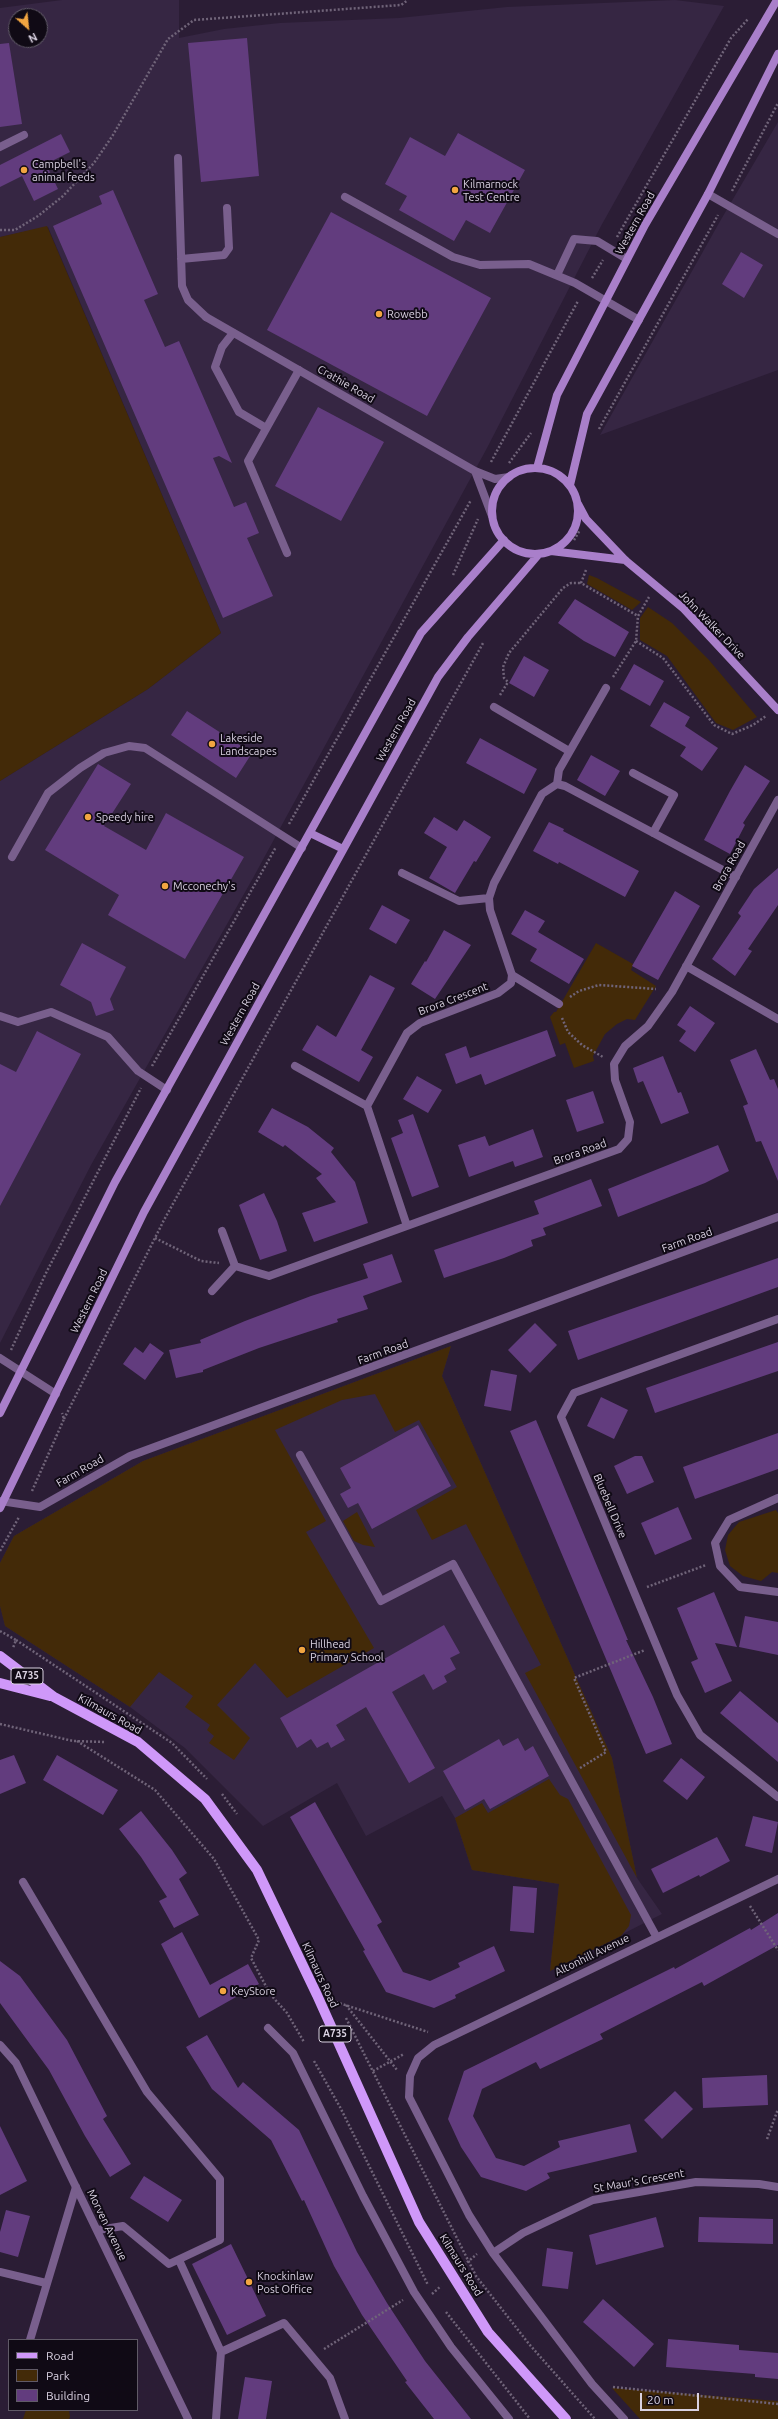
<!DOCTYPE html>
<html>
<head>
<meta charset="utf-8">
<style>
  body { margin:0 }
  #map { position:relative; width:778px; height:2419px; overflow:hidden; background:#2b1d35; font-family:Ubuntu,sans-serif }
  canvas { display:block }
  .legend { position:absolute; left:8px; top:2339px; width:130px; height:72px; box-sizing:border-box; background:#100a15; border:1px solid #605a67; margin:0; padding:5px 7px; list-style:none; font-size:12px; color:#d9d1e1 }
  .legend li { display:flex; align-items:center; gap:8px; height:20px }
  .legend b { width:20px; border:1px solid #605a67 }
  .north { position:absolute; left:8px; top:8px; width:40px; height:40px; box-sizing:border-box; background:#100a15; border:1px solid #605a67; border-radius:50%; rotate:153deg; font-size:11px; font-weight:700; line-height:16px; text-align:center; color:#d9d1e1 }
  .north::after { content:''; display:block; margin:auto; width:14px; height:18px; background:#f2a541; clip-path:polygon(50% 0,100% 100%,50% 72%,0 100%) }
  .scale { position:absolute; left:640px; top:2393px; width:59px; height:18px; box-sizing:border-box; border:2px solid #d9d1e1; border-top:0; padding-left:5px; font-size:12px; line-height:14px; white-space:nowrap; color:#d9d1e1; -webkit-text-stroke:3px #100a15; paint-order:stroke }
</style>
</head>
<body>
<div id="map">
<canvas width="778" height="2419"></canvas>
<ul class="legend">
<li><b style="height:5px;background:#cf98f9"></b>Road</li>
<li><b style="height:11px;background:#432a08"></b>Park</li>
<li><b style="height:11px;background:#623c7e"></b>Building</li>
</ul>
<div class="north">N</div>
<div class="scale">20 m</div>
</div>
<script>
const c = document.querySelector('canvas').getContext('2d');
c.lineJoin = 'round';
function fillPath(path, color) {
  c.fillStyle = color;
  c.fill(path, 'evenodd');
}
function poly(rows) {
  const path = new Path2D();
  for (const r of rows) {
    if (r.length === 3) {
      path.moveTo(r[0] + r[2], r[1]);
      path.arc(r[0], r[1], r[2], 0, 2 * Math.PI);
      continue;
    }
    path.moveTo(r[0], r[1]);
    for (let i = 2; i < r.length; i += 2) path.lineTo(r[i], r[i + 1]);
  }
  return path;
}
function stroke(path, color, width, dash) {
  c.strokeStyle = color;
  c.lineWidth = width;
  c.lineCap = dash ? 'butt' : 'round';
  c.setLineDash(dash || []);
  c.stroke(path);
}
function drawText(font, color, halo, rows, align = 'center') {
  c.font = font + ' Ubuntu,sans-serif';
  c.lineWidth = 4;
  c.setLineDash([]);
  c.textBaseline = 'middle';
  c.strokeStyle = halo;
  c.fillStyle = color;
  for (const [text, x, y, turn = 0] of rows) {
    c.save();
    c.translate(x, y);
    c.rotate((+turn || 0) * Math.PI / 180);
    c.textAlign = isNaN(turn) ? turn : align;
    if (halo) c.strokeText(text, 0, 0);
    c.fillText(text, 0, 0);
    c.restore();
  }
}
const built = poly([
  [62,0,179,0,179,38,224,29,280,23,399,18,507,7,675,0,724,6,601,226,487,448,253,878,91,1165,0,1343,0,781,148,689,221,633,48,227,0,237,0,8],
  [16,16,40,16,40,40,16,40],
  [778,122,778,370,600,435,719,223],
  [451,1346,442,1376,612,1758,637,1878,662,1914,550,1971,559,1884,472,1870,455,1818,442,1796,366,1836,337,1783,263,1826,185,1748,130,1707,5,1626,0,1606,0,1563,14,1536,143,1461]
]);
const green = poly([
  [47,226,221,633,148,689,0,781,0,237],
  [589,575,597,578,641,602,632,610,587,584],
  [648,607,672,623,709,660,757,717,733,730,716,723,667,656,640,640,640,618],
  [596,943,633,964,631,970,656,986,635,1020,627,1019,617,1024,605,1034,593,1056,594,1061,574,1068,565,1043,560,1045,550,1017,554,1012,556,1012],
  [451,1346,442,1376,612,1758,637,1878,525,1673,541,1665,466,1524,432,1540,416,1510,457,1487,419,1420,395,1432,375,1394,342,1400,275,1430,326,1521,306,1532,374,1648,287,1698,255,1663,217,1705,250,1738,234,1760,209,1743,214,1736,207,1730,210,1725,185,1707,193,1696,159,1672,130,1707,5,1626,0,1606,0,1563,14,1536,143,1461],
  [776,1510,778,1513,778,1573,772,1572,761,1581,743,1576,730,1566,725,1550,728,1535,739,1522],
  [357,1512,375,1547,363,1545,354,1541,343,1521],
  [549,1779,560,1795,568,1799,631,1915,629,1926,621,1936,550,1971,559,1884,472,1870,455,1818,482,1803,488,1813],
  [612,2388,778,2401,778,2419,640,2419],
  [26,2410,69,2410,70,2417,69,2419,23,2419]
]);
const building = poly([
  [247,38,259,176,201,182,188,43],
  [9,43,22,124,0,127,0,44],
  [458,133,525,170,490,233,466,220,454,241,399,210,407,196,385,184,410,137,445,156],
  [61,134,70,152,46,164,58,189,34,201,22,176,0,187,0,165],
  [113,190,158,294,144,300,165,347,179,341,232,463,219,456,213,458,234,507,246,502,259,533,247,538,273,596,223,618,53,226,102,204,99,196],
  [331,212,491,298,427,416,267,330],
  [741,252,763,265,744,298,722,284],
  [318,407,384,442,341,521,275,486],
  [575,599,629,632,615,657,584,641,558,623],
  [524,656,549,670,534,697,509,683],
  [634,664,664,681,650,706,620,689],
  [664,702,690,717,685,726,718,748,702,771,680,756,686,747,650,726],
  [187,711,252,753,236,778,171,735],
  [480,738,537,769,524,794,466,763],
  [591,755,620,771,605,796,577,780],
  [98,764,131,784,104,826,146,850,166,813,244,857,185,959,108,915,119,895,45,850],
  [745,765,770,781,743,823,745,825,730,854,704,840,730,791],
  [434,817,457,831,464,820,491,837,476,862,474,861,455,893,429,878,447,847,424,833],
  [549,822,564,829,563,831,639,871,625,897,559,862,558,864,533,851],
  [778,868,778,905,748,949,752,951,735,976,712,959,741,916,738,913,754,889],
  [675,891,700,906,658,980,632,966],
  [382,905,410,920,396,944,369,929],
  [525,910,545,921,538,932,584,959,569,984,530,961,537,949,511,934],
  [444,930,471,945,435,999,411,984,425,961,426,962],
  [82,943,126,967,110,999,114,1010,96,1016,91,1002,60,985],
  [370,975,395,988,361,1050,373,1057,359,1082,302,1050,317,1025,336,1037],
  [690,1006,715,1023,695,1052,679,1041,686,1031,677,1025],
  [547,1030,556,1056,485,1085,481,1074,456,1084,445,1054,466,1046,470,1058],
  [37,1031,81,1054,0,1206,0,1064,16,1072],
  [756,1049,770,1080,774,1079,778,1089,778,1181,761,1141,756,1142,743,1106,748,1104,730,1060],
  [663,1056,678,1093,681,1092,689,1113,661,1124,643,1081,638,1083,633,1068],
  [417,1076,442,1090,428,1113,403,1099],
  [593,1091,604,1123,577,1132,566,1100],
  [272,1108,308,1127,334,1148,331,1152,355,1182,368,1223,314,1242,302,1213,336,1202,316,1178,322,1174,285,1145,283,1147,258,1132],
  [413,1114,439,1187,412,1197,391,1138,403,1133,398,1120],
  [533,1129,543,1157,515,1167,513,1161,469,1177,458,1145,485,1136,489,1146],
  [718,1145,729,1171,705,1183,618,1217,608,1189],
  [591,1179,602,1206,543,1228,546,1235,531,1240,533,1246,504,1258,444,1278,434,1250,539,1214,534,1201],
  [264,1193,277,1221,287,1251,260,1260,239,1205],
  [392,1254,402,1282,363,1296,368,1309,337,1319,338,1322,259,1348,203,1370,203,1372,176,1378,169,1350,201,1343,200,1340,245,1321,311,1296,368,1278,363,1264],
  [778,1258,778,1287,578,1360,568,1331],
  [535,1323,557,1345,530,1373,508,1350],
  [778,1342,778,1371,655,1413,646,1388],
  [150,1343,164,1353,145,1380,123,1364,135,1347,143,1353],
  [491,1370,517,1375,511,1411,484,1406],
  [601,1397,628,1410,614,1439,587,1426],
  [536,1420,628,1640,626,1640,653,1697,672,1744,646,1754,510,1431],
  [418,1425,451,1486,372,1529,358,1503,348,1508,340,1494,351,1488,340,1468],
  [778,1433,778,1469,695,1499,683,1467],
  [635,1456,642,1456,654,1482,627,1494,614,1466],
  [678,1507,692,1539,655,1555,641,1523],
  [714,1592,737,1647,715,1643,732,1681,705,1693,691,1662,698,1659,677,1608],
  [745,1616,778,1622,778,1655,739,1647],
  [444,1625,460,1653,450,1658,456,1669,444,1676,447,1682,433,1690,424,1674,392,1692,435,1768,409,1783,366,1707,336,1725,345,1740,331,1748,328,1742,317,1748,311,1739,297,1748,280,1718],
  [740,1691,778,1723,778,1762,720,1713],
  [518,1738,525,1751,533,1746,549,1776,490,1809,484,1799,465,1810,443,1771,499,1739,503,1746],
  [14,1755,26,1783,0,1794,0,1760],
  [57,1755,118,1790,103,1815,43,1780],
  [681,1758,705,1777,687,1800,663,1781],
  [315,1802,382,1922,377,1925,403,1972,430,1981,460,1967,458,1963,494,1946,505,1971,455,1995,456,1998,434,2008,386,1992,363,1951,365,1950,290,1817],
  [141,1811,172,1850,187,1873,179,1879,199,1915,174,1928,159,1901,167,1897,141,1857,119,1829],
  [753,1816,778,1822,772,1853,745,1846],
  [717,1837,730,1861,700,1877,699,1875,663,1893,651,1869],
  [513,1886,537,1888,534,1933,510,1931],
  [778,1913,778,1945,704,1986,702,1982,600,2034,603,2039,540,2069,536,2062,482,2089,473,2116,496,2158,524,2166,560,2147,558,2141,630,2124,637,2152,547,2173,550,2178,526,2191,481,2177,461,2147,448,2119,464,2071,674,1967,675,1969,750,1928,751,1930],
  [182,1932,210,1985,248,1964,259,1984,199,2018,161,1944],
  [0,1961,20,1976,67,2040,107,2116,103,2119,131,2164,110,2177,85,2136,49,2070,0,2003],
  [207,2035,238,2088,243,2082,299,2130,357,2252,387,2303,425,2361,471,2419,434,2419,405,2382,407,2381,362,2315,334,2266,304,2200,302,2201,271,2140,212,2089,186,2047],
  [767,2075,768,2105,703,2108,702,2078],
  [675,2091,693,2109,662,2139,644,2120],
  [0,2126,27,2181,0,2195],
  [144,2176,182,2200,168,2222,130,2198],
  [6,2210,30,2216,18,2257,0,2252,0,2232],
  [656,2217,664,2247,596,2265,589,2235],
  [699,2217,773,2219,773,2244,698,2242],
  [231,2244,266,2316,227,2335,192,2264],
  [547,2248,573,2252,568,2289,542,2286],
  [603,2299,654,2344,634,2367,583,2322],
  [668,2339,739,2345,739,2350,778,2353,778,2379,755,2377,755,2374,666,2367],
  [245,2377,272,2381,266,2419,238,2419]
]);
const path = poly([
  [732,191,778,103],
  [0,230,15,230,38,216,63,196,94,163,113,135,168,39,194,20,401,5,408,0],
  [617,237,731,38,748,19],
  [592,278,603,260],
  [599,429,718,215],
  [491,462,578,301],
  [509,463,531,433],
  [574,540,580,530],
  [586,570,581,583,638,616,649,597],
  [453,575,478,519],
  [636,641,663,658,714,725,732,734,753,725,766,716],
  [613,677,636,641,638,616],
  [500,695,508,682,504,678,503,667,509,653,563,588,571,583,581,583],
  [289,824,471,500],
  [570,997,579,991,599,985,656,989],
  [562,1018,568,1032,582,1045,603,1057],
  [152,1066,276,847],
  [155,1238,201,1261,219,1263],
  [11,1350,45,1275,141,1088],
  [64,1419,164,1220,483,643],
  [32,1491,64,1419,62,1413],
  [0,1551,19,1517],
  [647,1587,706,1565],
  [0,1631,16,1640,13,1648],
  [16,1640,172,1743,207,1779],
  [0,1724,73,1741,104,1742],
  [77,1741,155,1790,214,1859,259,1940,251,1958,270,1994,287,2013,304,2042],
  [580,1768,606,1752,574,1678,645,1650],
  [222,1794,237,1814],
  [750,1906,778,1950],
  [336,2002,428,2032],
  [346,2005,397,2070],
  [346,2018,476,2276,529,2344,595,2419],
  [314,2061,340,2107,428,2285],
  [373,2071,404,2054],
  [767,2139,778,2109],
  [464,2265,477,2254],
  [432,2294,441,2286],
  [446,2312,530,2419],
  [324,2349,403,2300],
  [613,2387,778,2404]
]);
const lane = poly([
  [0,147,24,135],
  [178,158,182,286,188,300,206,317],
  [708,194,778,234],
  [345,197,453,257,480,265,529,264,575,283,639,320],
  [181,259,224,255,229,248,227,208],
  [557,275,574,239,597,241,627,259],
  [233,333,222,347,215,367,239,412,266,428],
  [287,553,248,461,299,370],
  [12,857,48,793,80,768,104,753,129,746,145,748,302,848],
  [0,1016,18,1022,51,1012,108,1037,138,1071,167,1090],
  [0,1358,56,1394],
  [300,1455,381,1601,453,1564,656,1936],
  [0,1501,40,1507,130,1456,778,1217],
  [23,1882,147,2092,220,2179,220,2240,169,2264,123,2226,98,2230],
  [179,2260,221,2352],
  [0,2272,46,2283],
  [30,2340,76,2187],
  [216,2419,221,2352,284,2323,330,2378,345,2419]
]);
const street = poly([
  [206,317,475,471,495,479,509,477],
  [475,471,492,516],
  [494,707,569,751],
  [633,773,674,795,653,833],
  [557,784,565,786,736,877],
  [402,873,459,901,489,898],
  [686,966,778,1019],
  [512,975,559,1004],
  [295,1066,367,1106],
  [407,1226,367,1106,407,1033,420,1023,498,993,511,983,512,975,490,910,489,898,494,883,542,794,557,784,559,770,606,688],
  [222,1231,235,1266],
  [212,1291,235,1266,269,1276,619,1149,628,1139,630,1122,615,1080,614,1064,625,1046,648,1026,672,992,778,800],
  [778,1319,574,1393,561,1417,677,1695,700,1735,778,1797],
  [778,1498,729,1520,715,1543,720,1566,740,1587,778,1592],
  [268,2028,293,2053,363,2196,414,2292,451,2347,509,2419],
  [0,2045,16,2063,188,2419],
  [493,2253,523,2233,593,2200,696,2182,759,2184,778,2187],
  [624,2419,592,2384,555,2335,493,2253,469,2215,409,2097,410,2076,418,2058,434,2045,778,1879]
]);
const secondary = poly([
  [537,468,557,395,645,225,777,0],
  [535,511,43],
  [570,485,587,414,708,194,778,54],
  [578,504,586,519,625,560,684,609,778,710],
  [551,551,625,560],
  [310,833,343,849],
  [0,1413,115,1182,421,633,504,540],
  [0,1508,144,1212,438,677,468,637,539,554]
]);
const primary = poly([
  [0,1656,54,1697,138,1742,205,1799,257,1870,317,1995,419,2222,488,2332,566,2419],
  [0,1683,50,1696]
]);
const markers = [
  [24,170,4,"#f2a541"],
  [455,190,4,"#f2a541"],
  [379,314,4,"#f2a541"],
  [212,744,4,"#f2a541"],
  [88,817,4,"#f2a541"],
  [165,886,4,"#f2a541"],
  [302,1650,4,"#f2a541"],
  [223,1991,4,"#f2a541"],
  [249,2282,4,"#f2a541"]
];
const shields = [
  [27,1676,32],
  [335,2034,32]
];
const shieldNames = [
  ["A735",27,1676],
  ["A735",335,2034]
];
const poiNames = [
  ["Campbell's",32,164],
  ["animal feeds",32,177],
  ["Kilmarnock",463,184],
  ["Test Centre",463,197],
  ["Rowebb",387,314],
  ["Lakeside",220,738],
  ["Landscapes",220,751],
  ["Speedy hire",96,817],
  ["Mcconechy's",173,886],
  ["Hillhead",310,1644],
  ["Primary School",310,1657],
  ["KeyStore",231,1991],
  ["Knockinlaw",257,2276],
  ["Post Office",257,2289]
];
const streetNames = [
  ["Western Road",635,223,-61],
  ["Crathie Road",346,384,30],
  ["John Walker Drive",712,625,46],
  ["Western Road",396,730,-61],
  ["Brora Road",729,866,-61],
  ["Brora Crescent",453,999,-21],
  ["Western Road",240,1014,-61],
  ["Brora Road",580,1152,-20],
  ["Farm Road",687,1240,-20],
  ["Western Road",89,1301,-64],
  ["Farm Road",383,1352,-20],
  ["Farm Road",80,1471,-30],
  ["Bluebell Drive",610,1506,67],
  ["Kilmaurs Road",110,1714,29],
  ["Altonhill Avenue",592,1955,-26],
  ["Kilmaurs Road",320,1975,65],
  ["St Maur's Crescent",639,2181,-10],
  ["Morven Avenue",107,2225,64],
  ["Kilmaurs Road",461,2265,58]
];
fillPath(built, '#362643');
fillPath(green, '#432a08');
fillPath(building, '#623c7e');
stroke(path, '#706479', 2.5, [2, 2]);
stroke(lane, '#795f8d', 8);
stroke(street, '#795f8d', 8);
stroke(secondary, '#a97fca', 8);
stroke(primary, '#cf98f9', 10);
for (const [x, y, r, color] of markers) {
  const dot = new Path2D();
  dot.arc(x, y, r, 0, 2 * Math.PI);
  c.fillStyle = color;
  c.fill(dot);
  stroke(dot, '#100a15', 1.5);
}
for (const [x, y, w] of shields) {
  const box = new Path2D();
  box.roundRect(x - w / 2, y - 8, w, 16, 3);
  c.fillStyle = '#100a15';
  c.fill(box);
  stroke(box, '#d9d1e1', 1);
}
drawText('bold 10px', '#d9d1e1', null, shieldNames);
drawText('11px', '#d9d1e1', '#100a15', poiNames, 'left');
drawText('11px', '#d9d1e1', '#100a15', streetNames);
</script>
</body>
</html>
